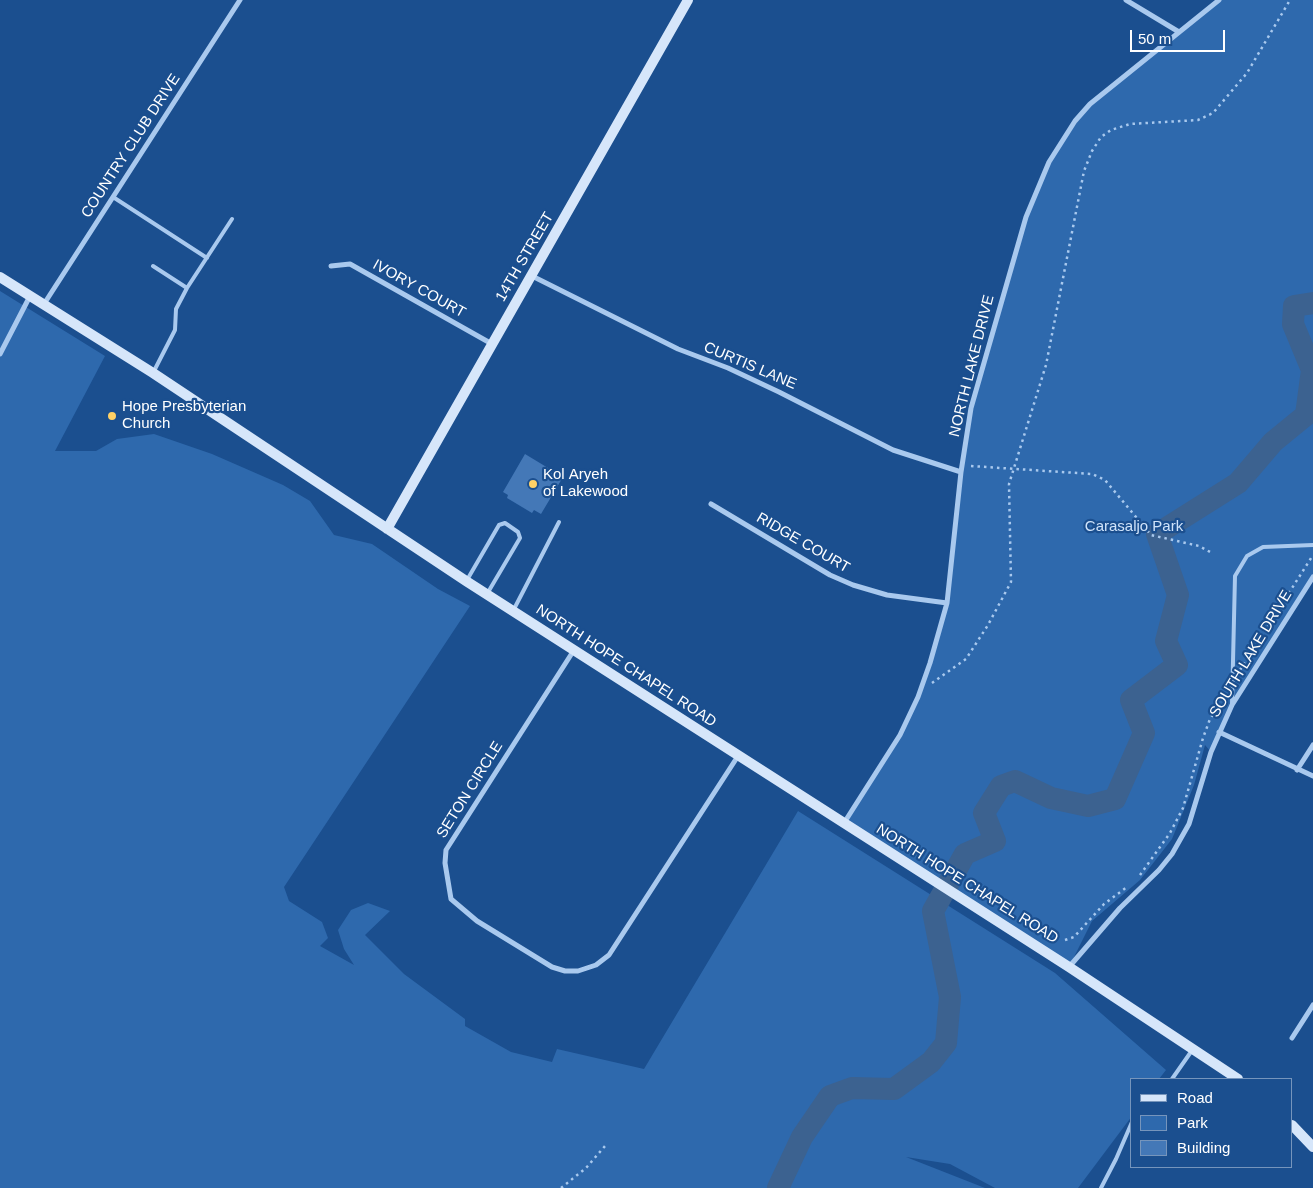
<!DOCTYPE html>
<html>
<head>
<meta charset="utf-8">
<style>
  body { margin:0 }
  #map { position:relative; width:1313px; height:1188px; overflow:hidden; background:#1b4f8f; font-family:Arial,sans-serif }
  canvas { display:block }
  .legend { position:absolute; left:1130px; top:1078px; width:162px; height:90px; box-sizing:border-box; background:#1b4f8f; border:1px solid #7695bc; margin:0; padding:6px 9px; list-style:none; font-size:15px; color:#fff }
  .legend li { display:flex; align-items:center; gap:10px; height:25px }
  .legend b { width:25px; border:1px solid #7695bc }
  .scale { position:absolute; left:1130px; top:30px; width:95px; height:22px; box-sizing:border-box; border:2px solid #fff; border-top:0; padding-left:6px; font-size:15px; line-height:18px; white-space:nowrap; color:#fff; -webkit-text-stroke:4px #1b4f8f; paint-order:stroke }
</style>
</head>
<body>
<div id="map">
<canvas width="1313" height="1188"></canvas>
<ul class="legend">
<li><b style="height:6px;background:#d6e6fa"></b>Road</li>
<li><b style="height:14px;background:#2e69ad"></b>Park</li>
<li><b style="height:14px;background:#4478b7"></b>Building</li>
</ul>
<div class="scale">50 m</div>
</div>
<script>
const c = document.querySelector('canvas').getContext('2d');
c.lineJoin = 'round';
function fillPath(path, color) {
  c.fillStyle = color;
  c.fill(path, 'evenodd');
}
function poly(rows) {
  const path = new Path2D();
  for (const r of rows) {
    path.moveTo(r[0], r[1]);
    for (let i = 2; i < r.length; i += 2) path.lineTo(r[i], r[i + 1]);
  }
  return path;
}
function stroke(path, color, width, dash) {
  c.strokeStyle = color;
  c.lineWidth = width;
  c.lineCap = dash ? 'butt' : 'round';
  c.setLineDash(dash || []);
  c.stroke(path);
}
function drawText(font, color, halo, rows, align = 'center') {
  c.font = font + ' Arial,sans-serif';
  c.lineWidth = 4.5;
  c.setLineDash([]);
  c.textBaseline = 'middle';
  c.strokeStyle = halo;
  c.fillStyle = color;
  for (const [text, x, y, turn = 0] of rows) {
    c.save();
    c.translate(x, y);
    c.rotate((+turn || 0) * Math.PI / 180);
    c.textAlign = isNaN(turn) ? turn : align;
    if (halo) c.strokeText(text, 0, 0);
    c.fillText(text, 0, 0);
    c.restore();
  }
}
const green = poly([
  [1218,0,1313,0,1313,577,1232,705,1211,752,1205,745,1194,785,1172,839,1140,880,1092,921,1069,967,843,824,890,752,918,697,947,603,969,414,1026,217,1049,162,1090,104],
  [0,291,105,356,55,451,96,451,117,439,154,434,212,454,283,485,310,501,334,535,372,544,438,589,470,606,284,887,289,901,322,922,328,938,320,946,354,965,344,949,338,930,351,910,368,903,390,911,365,935,404,974,465,1019,465,1026,511,1052,552,1062,557,1049,644,1069,798,811,1055,973,1166,1070,1159,1079,1132,1079,1132,1116,1078,1188,995,1188,950,1164,906,1157,985,1188,0,1188]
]);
const river = poly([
  [778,1188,802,1137,830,1096,852,1088,894,1089,931,1062,946,1043,950,997,933,911,965,854,995,841,984,813,1001,786,1015,781,1051,798,1088,806,1115,799,1144,733,1131,700,1177,665,1166,641,1178,595,1157,534,1238,483,1273,442,1306,415,1312,370,1293,324,1294,306,1313,303]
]);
const building = poly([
  [525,454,563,477,541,514,534,510,532,513,507,498,508,495,503,492]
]);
const path = poly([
  [971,466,1092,474,1105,480,1151,535,1199,546,1212,553],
  [1240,670,1313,555],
  [932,683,966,659,988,625,1011,582,1009,484,1046,365,1084,171,1092,151,1101,137,1111,130,1130,124,1198,120,1213,113,1247,73,1290,0],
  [1140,875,1170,833,1183,808,1203,738,1210,719,1224,696],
  [1065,940,1074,937,1104,904,1127,887],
  [561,1188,586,1168,605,1146]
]);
const lane = poly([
  [113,197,207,258],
  [153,266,187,288],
  [154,371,175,330,176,309,187,288,232,219],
  [467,580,499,525,505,523,518,532,520,538,487,594],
  [513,611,559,522],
  [1232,704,1235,576,1247,556,1263,547,1313,545],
  [1172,1079,1193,1049],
  [1101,1188,1116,1159,1132,1122]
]);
const street = poly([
  [1126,0,1179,32],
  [331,266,350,264,492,344],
  [532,276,678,349,728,368,779,392,893,450,961,472],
  [44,304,240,0],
  [0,354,30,296],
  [711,504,830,575,853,585,887,595,947,603],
  [574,650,446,850,445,863,451,899,477,921,552,967,565,971,578,971,596,965,609,955,738,756],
  [1219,732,1313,776],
  [1297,770,1313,745],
  [844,823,900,735,918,697,930,663,947,603,961,472,971,408,1026,217,1049,162,1075,121,1090,104,1219,0],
  [1069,967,1120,908,1159,870,1172,854,1189,824,1211,752,1232,705,1313,577],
  [1292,1038,1313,1005]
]);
const secondary = poly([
  [0,277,153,373,466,581,1069,967,1238,1079],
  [387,529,688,0],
  [1292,1125,1313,1147]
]);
const markers = [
  [112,416,5,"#ffd166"],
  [533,484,5,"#ffd166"]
];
const streetNames = [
  ["COUNTRY CLUB DRIVE",131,146,-57],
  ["14TH STREET",525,257,-60],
  ["IVORY COURT",419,289,29],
  ["CURTIS LANE",750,366,23],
  ["NORTH LAKE DRIVE",972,366,-76],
  ["RIDGE COURT",803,543,30],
  ["SOUTH LAKE DRIVE",1251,654,-59],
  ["NORTH HOPE CHAPEL ROAD",626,666,33],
  ["SETON CIRCLE",470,790,-58],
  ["NORTH HOPE CHAPEL ROAD",967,884,32]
];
const poiNames = [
  ["Hope Presbyterian",122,407],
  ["Church",122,424],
  ["Kol Aryeh",543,475],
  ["of Lakewood",543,492]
];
const parkNames = [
  ["Carasaljo Park",1134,527]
];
fillPath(green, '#2e69ad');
stroke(river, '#3c6290', 22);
fillPath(building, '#4478b7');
stroke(path, '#a9c9ee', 2.5, [2.5, 4]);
stroke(lane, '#a9c9ee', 4);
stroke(street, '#a9c9ee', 5);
stroke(secondary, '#d6e6fa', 10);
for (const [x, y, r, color] of markers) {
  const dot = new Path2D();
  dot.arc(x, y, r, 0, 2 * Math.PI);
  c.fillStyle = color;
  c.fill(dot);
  stroke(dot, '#1b4f8f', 2);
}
drawText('15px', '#fff', '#1b4f8f', streetNames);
drawText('15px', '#fff', '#1b4f8f', poiNames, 'left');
drawText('15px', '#cfe3fa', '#1b4f8f', parkNames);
</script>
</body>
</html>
